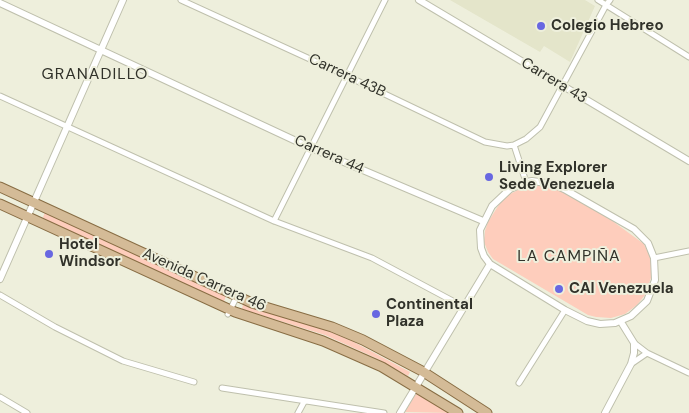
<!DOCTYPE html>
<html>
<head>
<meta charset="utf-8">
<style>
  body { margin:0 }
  canvas { display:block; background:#eeefdc }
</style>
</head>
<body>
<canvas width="689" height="413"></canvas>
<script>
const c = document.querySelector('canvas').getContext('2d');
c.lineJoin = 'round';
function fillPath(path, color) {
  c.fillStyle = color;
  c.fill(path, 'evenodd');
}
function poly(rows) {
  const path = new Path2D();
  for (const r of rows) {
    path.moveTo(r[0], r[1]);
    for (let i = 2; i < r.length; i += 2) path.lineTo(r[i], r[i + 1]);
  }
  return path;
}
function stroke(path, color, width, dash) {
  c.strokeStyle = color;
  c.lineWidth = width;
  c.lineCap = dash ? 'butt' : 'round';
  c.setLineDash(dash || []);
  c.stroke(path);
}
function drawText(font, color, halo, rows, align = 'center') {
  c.font = font + ' "DM Sans",sans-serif';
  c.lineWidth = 4;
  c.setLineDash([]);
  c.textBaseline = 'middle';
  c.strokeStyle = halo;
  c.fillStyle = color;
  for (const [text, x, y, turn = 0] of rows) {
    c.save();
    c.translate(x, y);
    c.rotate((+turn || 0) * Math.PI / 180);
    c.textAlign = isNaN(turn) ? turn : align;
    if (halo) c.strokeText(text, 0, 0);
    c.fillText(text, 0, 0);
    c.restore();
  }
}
const built = poly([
  [450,0,585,0,595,6,570,62,544,46,540,52]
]);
const green = poly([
  [528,185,546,185,558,189,611,220,644,244,651,259,652,275,645,295,637,305,625,314,611,318,596,317,588,315,493,259,488,252,484,242,485,231,488,222,500,203,508,195],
  [45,212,226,296,223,304,42,220],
  [243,304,326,330,352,341,410,372,408,376,378,359,325,335,242,309],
  [416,393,452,413,405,412]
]);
const minor = poly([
  [181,0,347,76,485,142,507,146,514,145,526,139,540,127,606,5,610,0],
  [598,0,689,57],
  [0,96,274,221,372,258,464,307],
  [514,145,526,182],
  [274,221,385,0],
  [654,258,689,251],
  [0,295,55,327,123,361,194,382],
  [228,314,237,296],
  [634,343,647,353,689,373],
  [631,364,647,353],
  [519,383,565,310],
  [222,388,384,413],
  [0,397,27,413],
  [298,413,304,402]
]);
const tertiary = poly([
  [419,0,689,161],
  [0,3,311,148,483,221],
  [532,181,553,184,564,189,634,229,648,243,654,258,655,280,647,301,631,316,615,323,600,324,587,321,565,310,490,264,484,256,481,248,480,230,492,206,510,189,526,182,532,181],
  [0,279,123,0],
  [400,413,490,264],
  [605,413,631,364,634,353,634,343,621,322]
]);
const primary = poly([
  [0,187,252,303,332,327,363,340,422,371,487,413],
  [0,204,235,312,323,341,382,367,458,413]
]);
const markers = [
  [541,26,5,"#6867e1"],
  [489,177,5,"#6867e1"],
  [49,254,5,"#6867e1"],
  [559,289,5,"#6867e1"],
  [376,314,5,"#6867e1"]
];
const poiNames = [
  ["Colegio Hebreo",551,26],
  ["Living Explorer",499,168],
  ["Sede Venezuela",499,185],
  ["Hotel",59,245],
  ["Windsor",59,262],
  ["CAI Venezuela",569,289],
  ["Continental",386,305],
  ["Plaza",386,322]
];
const streetNames = [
  ["Carrera 43B",347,76,25],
  ["Carrera 43",554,81,31],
  ["Carrera 44",329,155,24],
  ["Avenida Carrera 46",204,280,24]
];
const neighbourhoodNames = [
  ["GRANADILLO",95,75],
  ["LA CAMPIÑA",569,257]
];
fillPath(built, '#e4e5ca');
fillPath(green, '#fecdbc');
stroke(minor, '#bfc0ad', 7);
stroke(tertiary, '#bfc0ad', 8);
stroke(primary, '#886d44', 11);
stroke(minor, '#fff', 5);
stroke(tertiary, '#fff', 6);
stroke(primary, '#d4bb97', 9);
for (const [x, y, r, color] of markers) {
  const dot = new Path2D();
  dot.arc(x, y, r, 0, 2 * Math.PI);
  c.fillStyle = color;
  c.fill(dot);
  stroke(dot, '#eeefdc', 2);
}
drawText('bold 15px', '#31322a', '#eeefdc', poiNames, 'left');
drawText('15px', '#31322a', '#eeefdc', streetNames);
c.letterSpacing = '1px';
drawText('16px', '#31322a', '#eeefdc', neighbourhoodNames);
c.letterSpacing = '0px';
</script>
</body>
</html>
